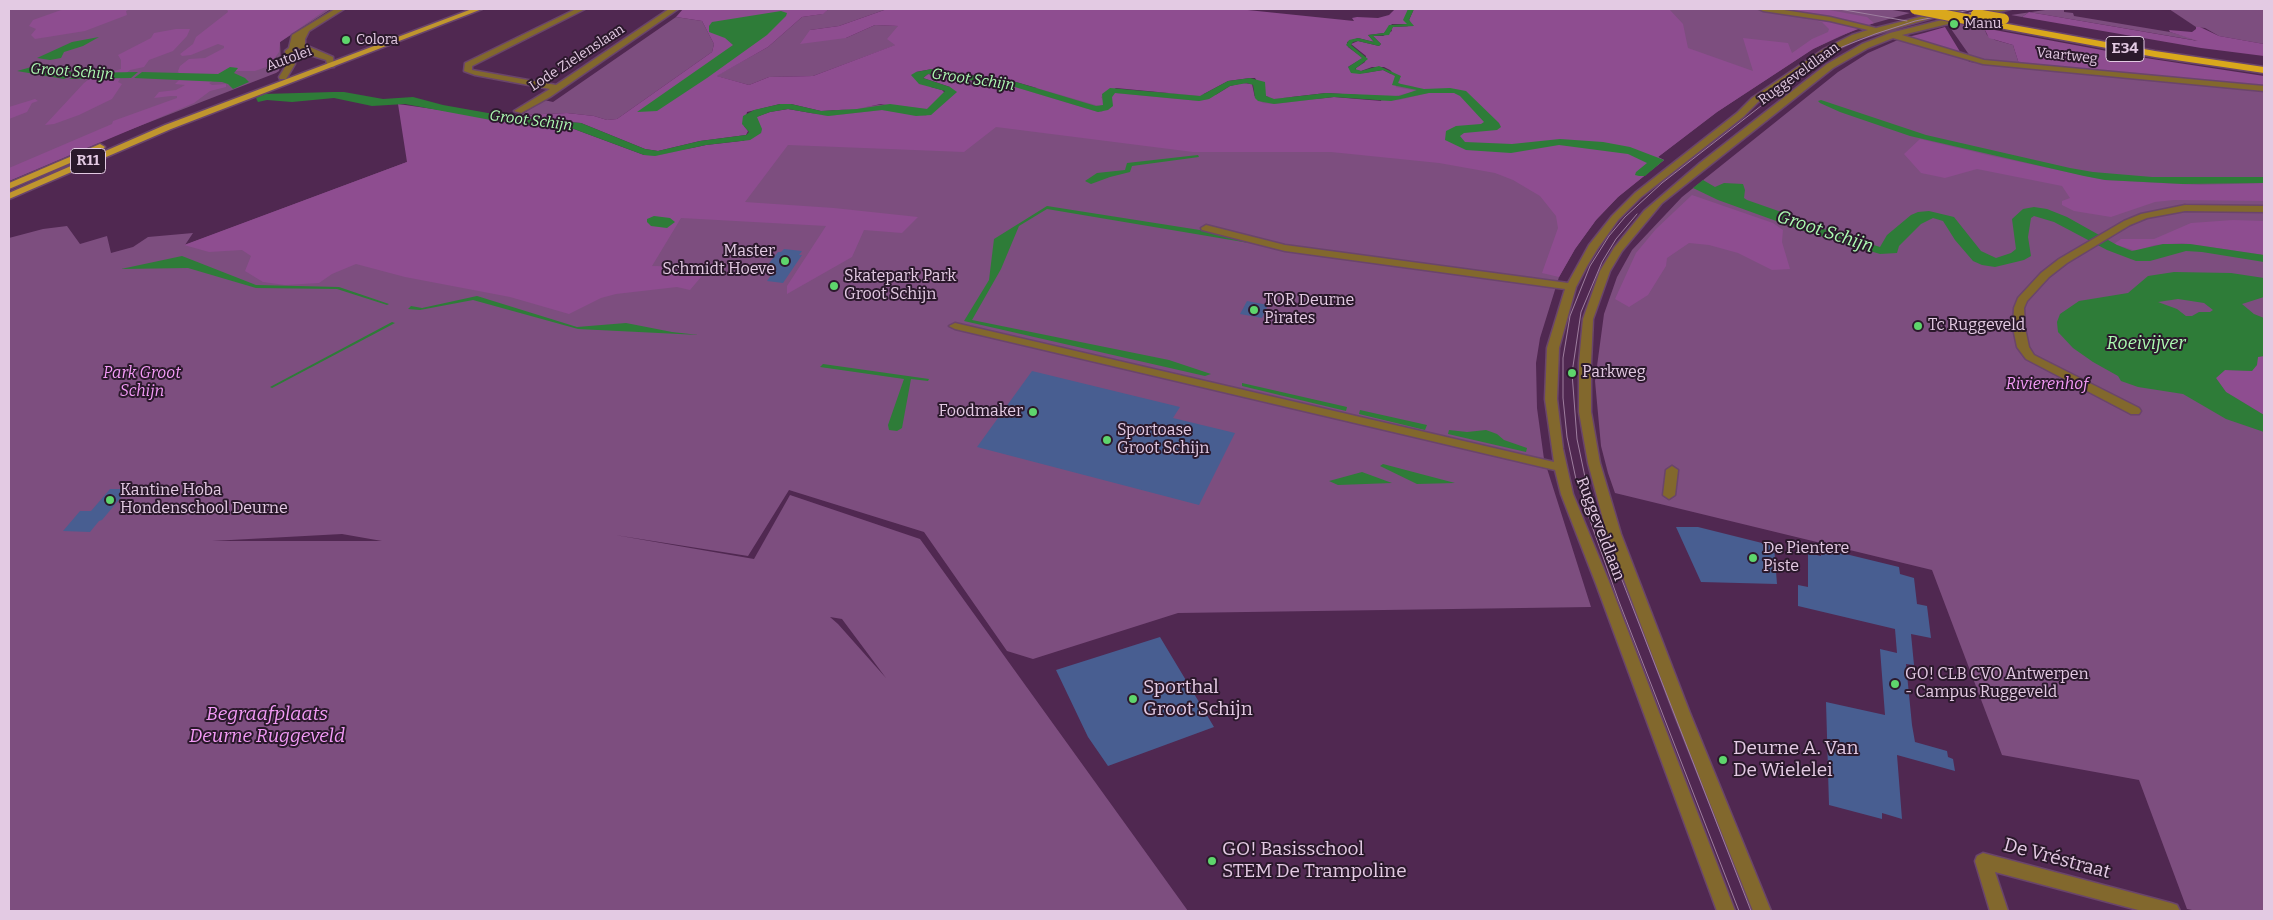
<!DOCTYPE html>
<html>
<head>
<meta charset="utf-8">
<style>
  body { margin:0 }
  #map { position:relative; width:2273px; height:920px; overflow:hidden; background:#502851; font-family:Bitter,serif }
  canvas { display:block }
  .frame { position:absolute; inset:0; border:10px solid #e3cae3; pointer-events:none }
</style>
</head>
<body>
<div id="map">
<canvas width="2273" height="920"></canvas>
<div class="frame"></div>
</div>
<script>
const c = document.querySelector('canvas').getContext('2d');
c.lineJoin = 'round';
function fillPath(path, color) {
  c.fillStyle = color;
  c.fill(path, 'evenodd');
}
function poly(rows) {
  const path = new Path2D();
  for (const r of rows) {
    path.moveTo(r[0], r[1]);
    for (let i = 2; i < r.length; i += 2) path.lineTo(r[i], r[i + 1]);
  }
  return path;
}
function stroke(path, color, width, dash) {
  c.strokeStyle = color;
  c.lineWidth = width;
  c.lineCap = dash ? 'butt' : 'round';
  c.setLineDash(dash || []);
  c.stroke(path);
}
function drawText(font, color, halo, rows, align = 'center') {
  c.font = font + ' Bitter,serif';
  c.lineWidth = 4;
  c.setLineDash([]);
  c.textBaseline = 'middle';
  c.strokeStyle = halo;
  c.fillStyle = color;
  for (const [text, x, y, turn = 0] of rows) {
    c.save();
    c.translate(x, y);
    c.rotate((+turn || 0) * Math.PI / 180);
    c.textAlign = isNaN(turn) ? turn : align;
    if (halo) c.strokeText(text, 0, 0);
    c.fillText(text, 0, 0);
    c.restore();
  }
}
const green = poly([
  [9,9,331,9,280,42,281,62,279,71,276,73,119,134,9,181],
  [829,9,887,9,839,26,810,30,846,38,875,25,898,26,896,45,813,76,769,77,749,85,716,76,768,47,802,17,822,14],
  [1414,9,1887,9,1910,13,1861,27,1813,49,1717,112,1658,157,1664,160,1618,197,1596,220,1575,249,1559,277,1540,338,1536,363,1537,408,1544,459,1591,607,1178,613,1033,659,1007,651,924,532,789,490,748,556,615,535,754,559,790,495,920,539,1188,911,9,911,9,238,43,229,67,226,80,244,107,236,111,253,133,247,148,237,193,233,185,245,407,162,644,155,744,141,757,121,1015,87,1381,101],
  [342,534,382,541,212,541],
  [830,617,842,619,886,678,838,624],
  [2052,9,2067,9,2069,10,2064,9,2064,12,2073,13,2074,16,2170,32,2205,42,2029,12,2022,17,2011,15],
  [2169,9,2263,9,2264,44,2219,36,2205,28,2196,27],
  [676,17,702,21,714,44,712,52,617,119,607,120,594,116,567,113,521,115,544,100,553,102],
  [1962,23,1984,28,1987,35,1995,40,2013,45,2019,64,1980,60,1970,56,1949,26],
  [1900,39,1960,56,1970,62,2264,90,2264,911,2197,911,2187,909,2139,780,2002,755,1932,570,1615,493,1608,473,1601,446,1595,381,1604,314,1617,277,1632,250,1682,197,1838,72,1868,53]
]);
const forest = poly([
  [64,9,130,9,126,11,127,15,85,31,35,39,31,35,36,29,29,26,33,20],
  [227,9,327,9,280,42,279,52,269,66,255,71,233,71,209,83,212,85,226,84,226,87,210,91,194,103,9,181,9,168,112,124,113,121,177,98,177,96,171,96,154,98,159,92,176,90,185,85,175,84,180,79,198,78,179,75,178,71,180,66,189,59,205,58,224,48,224,46,218,44,191,55,182,56,180,54,193,44,196,37,228,12],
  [683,9,829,9,823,14,802,17,768,47,717,76,749,85,769,77,813,76,895,45,887,39,898,26,875,25,846,38,800,44,810,30,839,26,887,9,1238,9,1354,21,1352,18,1357,17,1378,18,1389,15,1395,9,1408,9,1407,24,1392,24,1384,33,1368,35,1374,42,1358,38,1347,42,1348,47,1363,58,1348,67,1364,73,1383,70,1395,76,1396,87,1417,91,1391,97,1326,93,1274,99,1266,96,1255,78,1250,78,1228,81,1200,96,1116,88,1101,97,1104,102,1103,105,1099,106,1016,82,932,69,916,72,931,87,942,90,945,93,927,109,881,104,857,109,821,111,791,104,780,104,747,112,744,126,748,131,746,135,700,141,658,151,645,149,581,123,516,118,521,115,567,113,594,116,607,120,617,119,712,52,714,44,702,21,676,17],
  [1414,9,1669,9,1683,24,1688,48,1753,71,1743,38,1788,43,1792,53,1812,39,1828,32,1829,29,1822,22,1804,18,1790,11,1772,9,1824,9,1867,17,1874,23,1840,36,1813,49,1717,112,1658,157,1664,160,1618,197,1596,220,1575,249,1559,277,1542,273,1558,228,1556,216,1540,196,1513,180,1495,173,1439,163,1331,152,1193,152,996,127,964,152,788,145,745,202,834,208,918,217,902,233,864,230,852,257,787,294,787,286,826,226,681,218,652,266,695,267,707,270,690,290,677,287,616,294,601,298,569,314,510,297,405,277,356,264,332,274,319,283,285,285,263,282,245,271,251,256,242,250,209,252,184,245,407,162,398,104,574,129,644,155,655,156,706,145,750,140,761,133,762,129,756,117,770,112,788,109,828,116,882,110,926,116,950,87,923,78,928,74,1015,87,1098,112,1102,112,1115,93,1199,101,1209,99,1230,86,1243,83,1252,84,1255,98,1263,103,1274,104,1334,97,1381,101,1399,100,1428,93,1412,86,1400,84,1398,82,1401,80,1390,70,1384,67,1372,67,1361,71,1356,70,1356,68,1365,62,1366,56,1351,44,1358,41,1379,46,1381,44,1373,36,1383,36,1392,31,1391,28,1393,27,1414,26,1409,20],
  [2029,12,2198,41,2170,32,2169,30,2192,32,2196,29,2196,27,2200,27,2219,36,2264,44,2264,56,2201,48,2022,17],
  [1945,27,1962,55,1908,37,1924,33],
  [1984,28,2139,57,2264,76,2264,88,2019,64,2013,45,1989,38],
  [176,29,190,29,187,36,173,51,149,60,144,67,130,70,121,77,118,82,122,84,112,99,79,115,54,124,45,125,84,83,92,77,121,69,121,60,118,55,151,38,154,33],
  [35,99,38,101,32,103,27,112,9,119,9,107],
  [1920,139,1992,156,2105,180,2200,185,2264,183,2264,201,2174,200,2155,202,2111,217,2074,211,2062,205,2062,201,2070,198,2062,186,1977,169,1945,178,1921,173,1904,154],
  [1692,195,1773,223,1783,230,1782,242,1790,269,1772,270,1738,253,1709,245,1689,243,1667,258,1666,266,1648,295,1629,307,1615,299,1636,253,1656,229],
  [2233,220,2264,221,2264,255,2182,243,2155,245,2136,251,2114,244,2121,239,2154,239,2191,223],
  [2264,356,2264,415,2226,392,2216,378,2225,370,2252,371,2258,357]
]);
const water = poly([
  [1408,9,1414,9,1409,20,1414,26,1393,27,1389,35,1373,36,1381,44,1379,46,1358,41,1353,42,1351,45,1368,59,1355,69,1361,71,1379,66,1401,76,1398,83,1401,84,1424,89,1450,88,1466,91,1499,123,1501,127,1497,130,1464,133,1460,136,1465,142,1512,144,1560,139,1603,142,1630,147,1664,160,1645,176,1639,176,1635,175,1636,172,1647,163,1628,154,1559,145,1511,153,1466,150,1445,140,1446,131,1456,126,1481,124,1484,122,1460,96,1454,93,1429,93,1391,101,1334,97,1274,104,1258,101,1255,98,1253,85,1247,83,1230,86,1209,99,1199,101,1115,93,1112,97,1113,106,1108,110,1098,112,1015,87,928,74,923,78,950,87,957,92,931,115,916,116,882,110,828,116,788,109,770,112,757,117,762,129,761,133,750,140,706,145,655,156,644,155,574,129,496,121,405,104,372,106,334,98,292,102,267,100,258,102,256,98,264,94,333,92,344,92,383,99,413,97,443,105,516,118,581,123,645,149,658,151,700,141,746,135,749,132,742,124,743,116,754,110,780,104,791,104,821,111,857,109,890,104,927,109,945,91,919,84,911,75,916,72,932,69,1016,82,1096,106,1103,105,1102,94,1110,88,1200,96,1228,81,1250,78,1265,82,1266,96,1274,99,1326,93,1399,96,1417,90,1392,85,1395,76,1383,70,1360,74,1351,73,1348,67,1362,58,1346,45,1349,40,1358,38,1374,42,1368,35,1384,33,1389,25,1407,24,1403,20],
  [781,11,787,13,786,16,767,35,707,78,657,111,637,112,733,45,725,38,709,32,709,26,712,22],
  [99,37,83,46,64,52,61,58,50,60,37,58,72,42],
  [35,66,56,71,78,72,64,79,17,71],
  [230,67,238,68,234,73,245,78,249,82,233,89,228,84,222,82,134,78,142,72,218,74],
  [138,72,131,78,69,79,80,73],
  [1821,100,1926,135,2070,168,2093,172,2152,177,2264,177,2264,183,2183,184,2105,180,2084,176,1910,136,1840,112,1820,103,1818,101],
  [1198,155,1199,157,1132,166,1130,172,1110,177,1091,184,1085,181,1097,173,1125,170,1127,163],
  [1703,180,1715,187,1724,183,1743,184,1745,190,1744,198,1747,200,1787,214,1789,218,1880,247,1887,235,1911,215,1918,212,1929,211,1954,217,1981,251,1996,258,2011,253,2016,249,2012,219,2023,209,2034,207,2047,209,2067,217,2117,245,2132,251,2163,244,2190,244,2264,255,2264,262,2202,252,2186,251,2150,261,2136,261,2107,250,2054,222,2034,216,2031,218,2028,237,2031,256,2024,260,1995,267,1982,265,1973,261,1955,240,1943,221,1933,218,1921,224,1899,246,1897,253,1880,254,1804,231,1718,200,1693,188],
  [1047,206,1206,231,1249,243,1047,209,1019,226,1001,269,972,320,1169,360,1211,374,1205,376,964,321,989,280,994,239],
  [654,216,670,218,675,222,667,228,651,226,647,222,647,219],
  [182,256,256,285,339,287,389,304,387,305,337,289,256,288,188,268,121,269],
  [2174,272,2231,273,2264,278,2264,297,2242,304,2254,314,2264,318,2264,356,2258,357,2257,365,2252,371,2225,370,2216,378,2226,392,2264,415,2264,432,2226,419,2183,394,2138,387,2121,381,2118,376,2093,362,2073,348,2058,332,2057,322,2060,314,2079,301,2128,293,2148,276],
  [2178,299,2204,303,2213,310,2210,312,2199,312,2192,316,2186,316,2177,309,2158,302],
  [477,296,577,327,626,323,672,332,699,335,578,329,473,300,420,310,408,309,411,306,422,308],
  [392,322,395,323,272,388,270,387],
  [823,364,929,379,928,381,911,379,902,428,897,431,889,430,888,425,904,379,820,367],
  [1242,383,1347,407,1346,411,1242,386],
  [1360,410,1427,425,1425,430,1359,414],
  [1449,430,1467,432,1486,430,1497,434,1504,440,1527,448,1526,452,1448,434],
  [1383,464,1455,483,1417,484,1380,466],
  [1362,472,1392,483,1338,485,1329,481]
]);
const building = poly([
  [784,249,802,251,799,255,802,255,783,283,767,281,776,268,766,267,778,252,781,252],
  [1247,301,1268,305,1262,318,1240,314],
  [1032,371,1180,407,1173,418,1235,433,1199,505,977,447],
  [110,489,128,489,102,520,99,521,90,532,63,531,80,511,91,511],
  [1676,527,1698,527,1774,546,1777,584,1701,582],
  [1821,548,1899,567,1900,574,1914,578,1917,604,1927,606,1931,638,1911,634,1914,665,1906,664,1912,725,1915,742,1947,751,1948,757,1953,759,1955,771,1897,755,1902,819,1882,813,1882,819,1829,805,1826,702,1885,715,1880,649,1897,653,1895,629,1798,606,1798,585,1808,587,1808,553,1821,556],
  [1160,637,1214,727,1108,766,1088,737,1056,670]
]);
const minor = poly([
  [335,9,344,9,309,31,305,39,305,45,333,57,334,67,328,67,326,60,310,55,297,47,293,52,295,64,286,79,280,79,279,77,287,64,285,51,289,48,292,35,335,9],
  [576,9,585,9,472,66,472,70,556,85,669,9,678,9,550,97,521,113,514,111,550,89,475,75,464,71,465,63,576,9],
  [1759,9,1777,9,1830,17,1876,28,1952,9,1964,9,1858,39,1830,53,1758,102,1743,117,1641,197,1618,220,1598,248,1587,266,1576,287,1559,348,1557,399,1563,449,1573,494,1610,584,1735,911,1717,911,1596,584,1561,494,1555,470,955,329,949,326,955,323,1554,462,1545,399,1547,348,1565,289,1285,251,1202,230,1201,228,1206,225,1285,245,1568,283,1589,245,1612,216,1635,193,1737,113,1752,98,1824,49,1852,35,1868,30,1830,21,1763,11,1759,9],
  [1997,9,2011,9,1902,35,1984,60,2264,86,2264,91,1983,64,1893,38,1868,48,1833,68,1662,203,1622,251,1610,271,1593,319,1591,363,1591,412,1600,463,1621,534,1690,713,1771,911,1753,911,1674,713,1607,534,1588,463,1579,412,1579,363,1583,319,1600,271,1614,248,1644,211,1700,163,1827,64,1862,44,1890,33,1938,21,1997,9],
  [2185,205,2264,206,2264,212,2185,211,2147,218,2130,225,2067,263,2049,277,2027,301,2024,308,2025,328,2029,347,2034,355,2139,408,2141,411,2139,414,2131,414,2026,359,2017,347,2013,328,2014,308,2018,298,2041,273,2059,259,2124,221,2141,214,2185,205],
  [1672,466,1678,470,1675,495,1669,499,1663,495,1666,470,1672,466],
  [1983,853,2171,903,2177,905,2180,911,2142,911,1995,872,2008,911,1990,911,1975,861,1977,856,1983,853]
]);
const major = poly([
  [472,9,482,9,171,129,9,199,9,193,165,125,472,9],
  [100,144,105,147,103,149,9,189,9,183,100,144]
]);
const highway = poly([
  [1986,20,2155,51,2264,67,2264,73,2155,57,1983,25,1981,23,1986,20]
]);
const tram = poly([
  [1839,9,1907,21],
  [1969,13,1994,9],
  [1637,214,1616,239,1602,262,1581,312,1572,373,1577,439,1585,477,1599,521,1751,911],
  [1739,911,1618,599,1577,484,1567,437,1563,398,1563,358,1570,316,1590,266,1609,236,1625,217,1662,183,1811,67,1842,47,1875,34,1915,21,1975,9]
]);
const highwayBridge = poly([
  [1915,9,1986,23],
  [1976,14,2004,19]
]);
const markers = [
  [1954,24,5,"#5ed56c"],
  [346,40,5,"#5ed56c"],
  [785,261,5,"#5ed56c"],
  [834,286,5,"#5ed56c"],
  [1254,310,5,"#5ed56c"],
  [1918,326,5,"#5ed56c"],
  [1572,373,5,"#5ed56c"],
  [1033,412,5,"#5ed56c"],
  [1107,440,5,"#5ed56c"],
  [110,500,5,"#5ed56c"],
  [1753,558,5,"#5ed56c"],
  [1895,684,5,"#5ed56c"],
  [1133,699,5,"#5ed56c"],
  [1723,760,5,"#5ed56c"],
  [1212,861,5,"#5ed56c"]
];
const farPoinames = [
  ["Manu",1964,24],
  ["Colora",356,40]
];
const farStreetnames = [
  ["Vaartweg",2067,56,6],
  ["Lode Zielenslaan",577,58,-33],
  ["Autolei",289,59,-20],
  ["Ruggeveldlaan",1799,74,-36]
];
const shields = [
  [2125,49,38],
  [88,161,35]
];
const shieldNames = [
  ["E34",2125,49],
  ["R11",88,161]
];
const farWaternames = [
  ["Groot Schijn",72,72,4],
  ["Groot Schijn",973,80,8],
  ["Groot Schijn",531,121,7]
];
const poiNames = [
  ["Master",775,252,"right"],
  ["Schmidt Hoeve",775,270,"right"],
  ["Skatepark Park",844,277],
  ["Groot Schijn",844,295],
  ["TOR Deurne",1264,301],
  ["Pirates",1264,319],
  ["Tc Ruggeveld",1928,326],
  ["Parkweg",1582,373],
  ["Foodmaker",1023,412,"right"],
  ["Sportoase",1117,431],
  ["Groot Schijn",1117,449],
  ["Kantine Hoba",120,491],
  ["Hondenschool Deurne",120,509],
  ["De Pientere",1763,549],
  ["Piste",1763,567],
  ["GO! CLB CVO Antwerpen",1905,675],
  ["- Campus Ruggeveld",1905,693]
];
const parkNames = [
  ["Park Groot",142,374],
  ["Schijn",142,392],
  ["Rivierenhof",2047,385]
];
const streetNames = [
  ["Ruggeveldlaan",1600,529,69]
];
const waterNames = [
  ["Groot Schijn",1825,232,18],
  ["Roeivijver",2146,344]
];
const nearPoinames = [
  ["Sporthal",1143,688],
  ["Groot Schijn",1143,710],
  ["Deurne A. Van",1733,749],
  ["De Wielelei",1733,771],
  ["GO! Basisschool",1222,850],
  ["STEM De Trampoline",1222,872]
];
const nearParknames = [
  ["Begraafplaats",267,715],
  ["Deurne Ruggeveld",267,737]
];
const nearStreetnames = [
  ["De Vréstraat",2057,859,15]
];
fillPath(green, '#7d4e7f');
fillPath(forest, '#8e4d90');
fillPath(water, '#2e7c38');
fillPath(building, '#485e91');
stroke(minor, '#6a456b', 3);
stroke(major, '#6a456b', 3);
stroke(highway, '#6a456b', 3);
fillPath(minor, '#82682d');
fillPath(major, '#c0962e');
fillPath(highway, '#daa81c');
stroke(tram, '#9e7e9f', 1);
stroke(highwayBridge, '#6a456b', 12, []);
stroke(highwayBridge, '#daa81c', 10);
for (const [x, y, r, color] of markers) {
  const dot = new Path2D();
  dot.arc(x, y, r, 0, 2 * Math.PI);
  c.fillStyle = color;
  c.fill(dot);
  stroke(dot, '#2b192c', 2);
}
drawText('14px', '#e3cae3', '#2b192c', farPoinames, 'left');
drawText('14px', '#e3cae3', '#2b192c', farStreetnames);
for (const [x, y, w] of shields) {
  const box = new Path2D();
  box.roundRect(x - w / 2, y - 12.5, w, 25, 4);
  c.fillStyle = '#2b192c';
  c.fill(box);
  stroke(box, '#e3cae3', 1);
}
drawText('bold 15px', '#e3cae3', null, shieldNames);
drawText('italic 15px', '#adfbb2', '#2b192c', farWaternames);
drawText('16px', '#e3cae3', '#2b192c', poiNames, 'left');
drawText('italic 16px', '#f49bf7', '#2b192c', parkNames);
drawText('16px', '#e3cae3', '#2b192c', streetNames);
drawText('italic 18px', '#adfbb2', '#2b192c', waterNames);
drawText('19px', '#e3cae3', '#2b192c', nearPoinames, 'left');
drawText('italic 19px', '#f49bf7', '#2b192c', nearParknames);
drawText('19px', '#e3cae3', '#2b192c', nearStreetnames);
</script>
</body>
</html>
